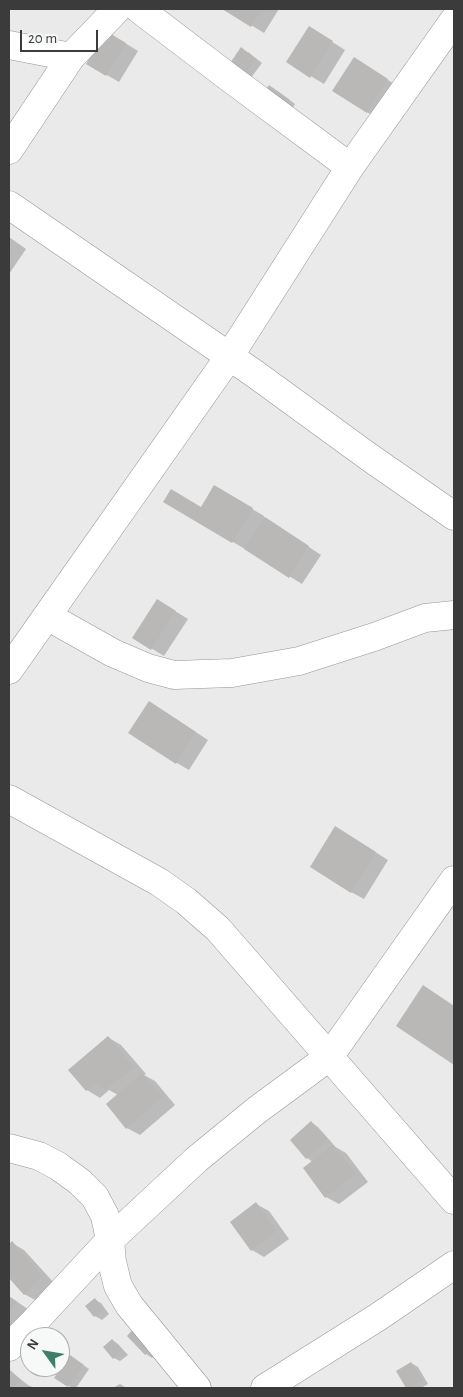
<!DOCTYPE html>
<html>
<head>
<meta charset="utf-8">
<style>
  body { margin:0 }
  #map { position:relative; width:463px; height:1397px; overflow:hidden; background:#eaeaeb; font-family:"Alegreya Sans",sans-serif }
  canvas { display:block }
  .frame { position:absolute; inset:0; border:10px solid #3b3b3c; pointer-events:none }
  .north { position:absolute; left:20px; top:1327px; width:50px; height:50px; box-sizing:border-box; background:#f7f8f8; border:1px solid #acacad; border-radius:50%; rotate:302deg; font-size:14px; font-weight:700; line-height:20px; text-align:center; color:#3b3b3c }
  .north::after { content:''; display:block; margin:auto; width:18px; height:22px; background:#3f7e6b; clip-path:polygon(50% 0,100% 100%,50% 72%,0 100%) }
  .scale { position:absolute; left:20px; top:30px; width:78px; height:22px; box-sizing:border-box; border:2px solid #3b3b3c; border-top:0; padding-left:6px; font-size:15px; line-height:18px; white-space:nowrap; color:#3b3b3c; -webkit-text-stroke:4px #f7f8f8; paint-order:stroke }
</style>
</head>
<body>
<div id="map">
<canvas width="463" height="1397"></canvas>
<div class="frame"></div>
<div class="north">N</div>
<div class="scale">20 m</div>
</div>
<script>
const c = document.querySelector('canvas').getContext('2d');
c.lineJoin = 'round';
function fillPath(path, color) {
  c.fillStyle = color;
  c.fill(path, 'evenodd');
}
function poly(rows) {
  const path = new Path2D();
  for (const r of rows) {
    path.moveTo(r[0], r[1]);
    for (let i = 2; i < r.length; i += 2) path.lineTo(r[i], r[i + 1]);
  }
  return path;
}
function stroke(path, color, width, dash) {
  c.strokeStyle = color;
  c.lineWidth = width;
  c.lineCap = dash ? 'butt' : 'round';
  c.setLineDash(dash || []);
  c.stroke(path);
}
const shadow = poly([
  [225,9,279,9,264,33],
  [107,32,138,51,119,82,88,64],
  [321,35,345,50,324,84,287,62],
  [248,52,262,63,247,83,241,79],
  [367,66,400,88,380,120,367,112],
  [276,90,295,104,290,113],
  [9,237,26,249,9,274],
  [215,487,264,516,264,517,321,555,302,584,245,549,165,502,202,509],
  [170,608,188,619,164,656,134,638],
  [162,710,208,740,189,770,177,763],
  [348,835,388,860,364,899,351,892],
  [440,997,454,1006,454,1063,398,1025],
  [109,1038,121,1045,146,1074,144,1075,155,1081,175,1105,140,1135,127,1128,118,1095,109,1090,100,1098,87,1090,70,1070],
  [312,1123,318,1127,333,1144,332,1145,346,1153,368,1182,339,1204,326,1197,313,1162,307,1158],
  [256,1204,269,1211,289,1239,264,1257,252,1250],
  [12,1243,24,1250,55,1284,37,1301,24,1294,9,1276,9,1246],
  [9,1296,29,1310,15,1330,9,1327],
  [95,1300,101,1303,109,1314,102,1320,95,1316,87,1306],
  [128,1336,160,1349,152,1358,146,1354],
  [112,1340,118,1344,128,1355,120,1361,114,1358],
  [76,1360,89,1369,76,1388,72,1388,69,1386],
  [411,1363,418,1367,428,1384,421,1388,408,1388,397,1372],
  [9,1370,28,1385,34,1388,9,1388],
  [120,1384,126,1388,113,1388]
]);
const building = poly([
  [222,9,263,9,251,27],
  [309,26,333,41,310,78,286,62],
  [106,31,126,43,106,76,86,64],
  [241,47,256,59,241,80,226,69],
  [354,57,388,79,367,113,332,91],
  [269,85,290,100,283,110,262,95],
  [214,485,253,508,232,543,163,502,171,489,201,507],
  [265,517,309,546,289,578,244,549],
  [157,599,176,611,151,650,132,638],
  [149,701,196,732,176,764,128,733],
  [335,826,376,852,351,893,310,867],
  [423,985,454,1006,454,1065,396,1026],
  [108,1036,134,1067,106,1090,96,1083,86,1091,68,1070],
  [142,1073,163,1097,126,1129,106,1104],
  [311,1121,328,1140,306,1159,290,1140],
  [333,1144,356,1174,325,1198,303,1168],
  [256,1202,277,1231,251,1251,230,1222],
  [12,1241,43,1276,24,1295,9,1278,9,1244],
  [9,1296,17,1302,9,1314],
  [95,1298,104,1310,94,1317,85,1306],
  [136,1326,155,1345,145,1355,127,1336],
  [112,1339,122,1350,113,1359,103,1347],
  [70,1355,84,1365,68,1387,54,1378],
  [411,1362,423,1380,410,1388,406,1388,396,1371],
  [9,1369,21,1380,13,1388,9,1388]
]);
const minor = poly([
  [139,9,231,79,350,167],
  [9,45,71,57],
  [9,150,71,57,117,9],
  [9,205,255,374,369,457,454,516],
  [47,616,113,653,148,668,174,675,232,673,299,661,374,637,425,618,454,615],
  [9,670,229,357,350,167,454,20],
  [9,799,159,882,186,901,218,929,454,1200],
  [9,1148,39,1156,58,1166,80,1182,95,1197,105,1216,110,1240,112,1262,118,1286,129,1305,197,1388],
  [9,1347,32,1324,110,1240,197,1159,257,1110,329,1057,454,880],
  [265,1388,378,1317,454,1265]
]);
fillPath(shadow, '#0003');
fillPath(building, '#b9b8b7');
stroke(minor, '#949596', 29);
stroke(minor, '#fff', 28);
</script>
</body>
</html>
